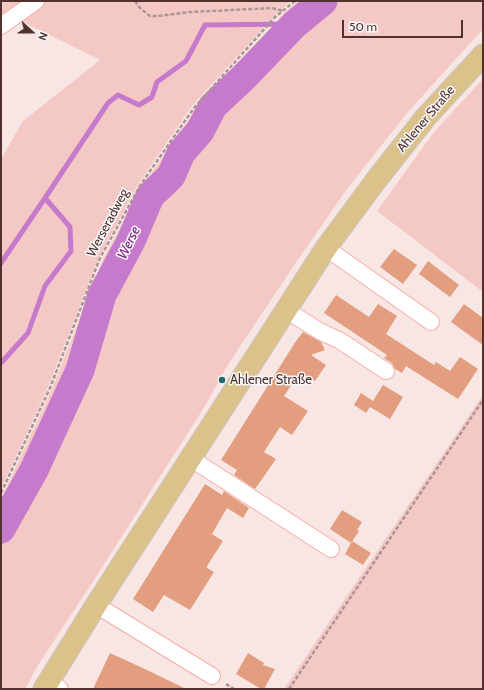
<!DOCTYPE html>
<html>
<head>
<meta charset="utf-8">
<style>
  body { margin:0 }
  #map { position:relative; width:484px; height:690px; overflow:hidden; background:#f7e6e4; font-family:Cabin,sans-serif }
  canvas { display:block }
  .frame { position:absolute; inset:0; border:2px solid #50312e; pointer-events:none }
  .north { position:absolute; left:12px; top:12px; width:40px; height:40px; -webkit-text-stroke:3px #f8f8f8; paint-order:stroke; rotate:111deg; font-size:11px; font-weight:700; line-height:16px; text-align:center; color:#50312e }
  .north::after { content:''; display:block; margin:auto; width:14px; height:18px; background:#50312e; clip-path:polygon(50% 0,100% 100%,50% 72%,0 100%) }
  .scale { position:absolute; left:342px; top:20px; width:121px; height:18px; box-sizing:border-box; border:2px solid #50312e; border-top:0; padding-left:5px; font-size:12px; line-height:14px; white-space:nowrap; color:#50312e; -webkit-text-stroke:3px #f8f8f8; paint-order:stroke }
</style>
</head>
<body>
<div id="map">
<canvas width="484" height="690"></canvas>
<div class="frame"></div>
<div class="north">N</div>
<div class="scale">50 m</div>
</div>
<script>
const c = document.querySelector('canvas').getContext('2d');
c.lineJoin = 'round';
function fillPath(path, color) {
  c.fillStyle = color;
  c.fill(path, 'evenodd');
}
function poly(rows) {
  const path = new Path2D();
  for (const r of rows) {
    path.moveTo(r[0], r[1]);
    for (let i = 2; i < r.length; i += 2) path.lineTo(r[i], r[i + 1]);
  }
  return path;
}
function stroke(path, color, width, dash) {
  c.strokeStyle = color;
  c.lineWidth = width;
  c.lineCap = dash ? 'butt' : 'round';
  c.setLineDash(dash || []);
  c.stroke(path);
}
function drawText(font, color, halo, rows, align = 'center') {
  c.font = font + ' Cabin,sans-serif';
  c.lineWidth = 3;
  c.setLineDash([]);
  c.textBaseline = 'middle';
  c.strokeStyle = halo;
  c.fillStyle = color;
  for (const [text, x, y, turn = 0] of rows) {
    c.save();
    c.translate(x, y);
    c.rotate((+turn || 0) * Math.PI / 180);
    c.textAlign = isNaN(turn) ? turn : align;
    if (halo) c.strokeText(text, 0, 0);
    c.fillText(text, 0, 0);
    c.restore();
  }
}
const green = poly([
  [1,1,291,1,275,15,192,106,139,183,99,257,48,387,1,489,1,159,23,121,100,60,13,17,1,24],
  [299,1,483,1,483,29,407,113,347,189,295,264,229,363,205,406,92,583,38,665,25,689,1,689,1,499,52,389,103,259,143,185,196,109,284,13],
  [483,79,483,292,377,211,434,132],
  [483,395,483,689,284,689]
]);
const stream = poly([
  [1,263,45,198],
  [1,363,28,333,45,286,71,251,70,227,45,198,108,103,118,95,139,105,152,97,157,82,186,61,205,25,295,24]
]);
const river = poly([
  [1,529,34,470,80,370,102,295,131,241,150,196,171,176,181,153,200,131,213,106,242,79,295,24,323,1]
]);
const building = poly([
  [394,249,417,265,403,284,380,267],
  [428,261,459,285,450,297,419,274],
  [336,295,369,317,378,304,397,316,386,334,434,365,436,362,450,371,460,357,478,369,458,399,406,366,402,373,395,369,392,363,384,358,387,355,324,313],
  [464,304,483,318,483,345,451,322],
  [303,332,321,342,325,350,311,355,326,365,315,381,300,372,284,396,308,411,292,435,280,427,264,452,276,459,255,489,234,475,237,470,221,460,296,341],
  [383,385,403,397,390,419,370,407,366,413,354,405,361,393,373,401],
  [205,484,222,495,224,491,249,508,243,518,227,508,212,534,223,541,207,566,207,568,214,572,190,610,164,595,153,612,133,599],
  [342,510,362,522,357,530,359,531,351,543,330,529],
  [352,541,371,553,363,565,345,554],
  [110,653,147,670,186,689,93,689],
  [248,653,264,663,263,665,275,669,264,689,261,689,236,674]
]);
const path = poly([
  [135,1,140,8,150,16,158,16,191,12,272,8,283,11],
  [1,493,50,388,100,258,141,184,194,108,275,17,295,1],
  [226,684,234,689],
  [289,689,483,400]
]);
const minor = poly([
  [1,26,36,1],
  [326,248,431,322],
  [286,310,321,332,339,340,386,371],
  [190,458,331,549],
  [96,605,212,676],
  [48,681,60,689]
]);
const major = poly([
  [44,689,96,605,326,248,377,179,426,117,483,55]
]);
const markers = [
  [222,380,4,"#216c74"]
];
const streetNames = [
  ["Ahlener Straße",426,119,-50],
  ["Werseradweg",108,223,-62]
];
const poiNames = [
  ["Ahlener Straße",230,380]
];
const waterNames = [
  ["Werse",129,243,-64]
];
fillPath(green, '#f4c9c5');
stroke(stream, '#c67acb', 5);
stroke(river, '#c67acb', 29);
fillPath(building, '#e29e7f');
stroke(minor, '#f9aca5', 18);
stroke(major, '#cec5c4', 23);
stroke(path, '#ac9592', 2.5, [4, 2]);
stroke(minor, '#fff', 16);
stroke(major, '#dac28a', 21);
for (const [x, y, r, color] of markers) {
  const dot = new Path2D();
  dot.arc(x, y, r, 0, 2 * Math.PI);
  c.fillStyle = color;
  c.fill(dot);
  stroke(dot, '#f8f8f8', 1.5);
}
drawText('13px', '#50312e', '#f8f8f8', streetNames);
drawText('13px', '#50312e', '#f8f8f8', poiNames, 'left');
drawText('italic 14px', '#7a1d81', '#f8f8f8', waterNames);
</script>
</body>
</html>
